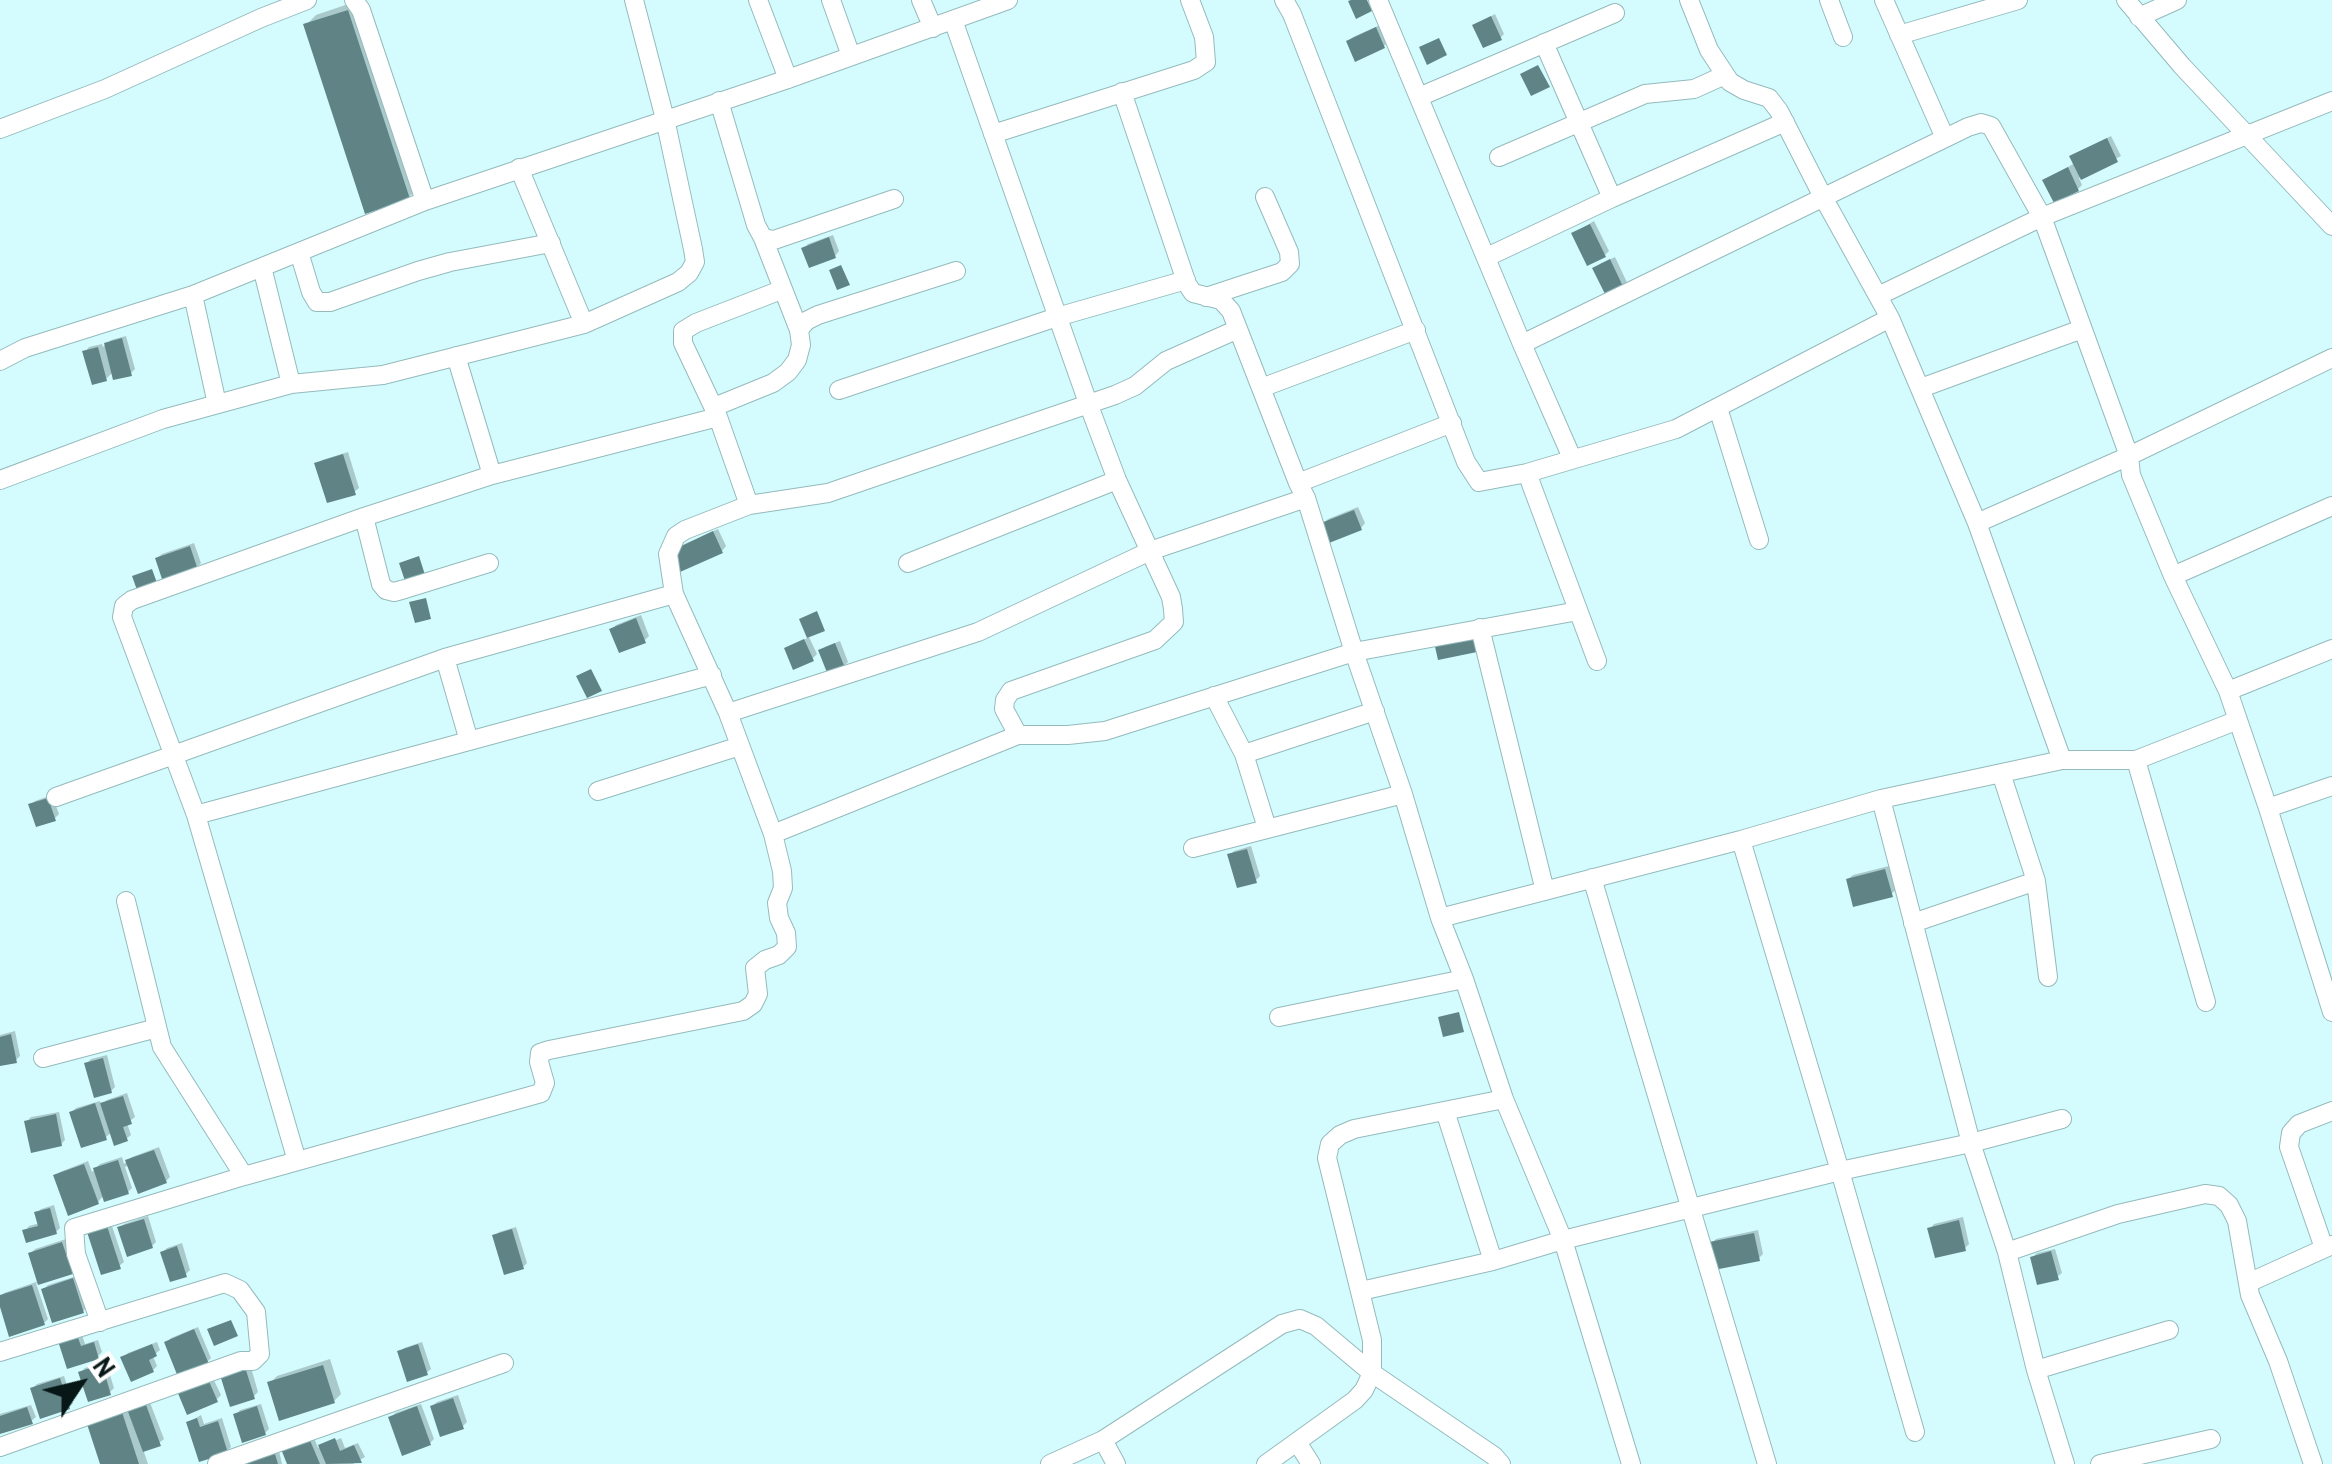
<!DOCTYPE html>
<html>
<head>
<meta charset="utf-8">
<style>
  body { margin:0 }
  #map { position:relative; width:2332px; height:1464px; overflow:hidden; background:#d4fcfe; font-family:"Archivo Narrow",sans-serif }
  canvas { display:block }
  .north { position:absolute; left:30px; top:1334px; width:100px; height:100px; -webkit-text-stroke:8px #fff; paint-order:stroke; rotate:55deg; font-size:28px; font-weight:700; line-height:40px; text-align:center; color:#071616 }
  .north::after { content:''; display:block; margin:auto; width:35px; height:45px; background:#071616; clip-path:polygon(50% 0,100% 100%,50% 72%,0 100%) }
</style>
</head>
<body>
<div id="map">
<canvas width="2332" height="1464"></canvas>
<div class="north">N</div>
</div>
<script>
const c = document.querySelector('canvas').getContext('2d');
c.lineJoin = 'round';
function fillPath(path, color) {
  c.fillStyle = color;
  c.fill(path, 'evenodd');
}
function poly(rows) {
  const path = new Path2D();
  for (const r of rows) {
    path.moveTo(r[0], r[1]);
    for (let i = 2; i < r.length; i += 2) path.lineTo(r[i], r[i + 1]);
  }
  return path;
}
function stroke(path, color, width, dash) {
  c.strokeStyle = color;
  c.lineWidth = width;
  c.lineCap = dash ? 'butt' : 'round';
  c.setLineDash(dash || []);
  c.stroke(path);
}
const shadow = poly([
  [357,1,419,187,409,197,306,25,316,15],
  [1495,14,1504,34,1500,38,1475,25],
  [1380,25,1388,42,1384,46,1349,41,1353,37],
  [2111,136,2121,156,2079,178,2082,185,2078,189,2045,180,2075,163,2077,153],
  [1594,221,1609,251,1605,255,1574,233],
  [833,235,839,251,835,256,804,249,808,244],
  [1615,257,1631,291,1627,295,1600,264],
  [126,336,135,369,131,373,114,371,106,379,85,352,89,347,102,344,103,347,111,340],
  [348,452,359,488,354,492,317,464,322,460],
  [1358,507,1365,523,1361,528,1324,523,1328,519],
  [718,529,726,546,722,551,678,547],
  [194,543,201,563,197,567,157,558,162,554],
  [641,615,649,636,645,640,612,629,616,625],
  [809,637,817,654,812,659,787,649],
  [840,641,848,662,844,666,821,651,825,647],
  [52,795,59,814,54,819,31,805,35,801],
  [1251,846,1260,876,1255,881,1230,855,1234,851],
  [1889,866,1896,890,1891,894,1848,879,1853,875],
  [15,1031,20,1056,16,1060,0,1064,0,1035],
  [107,1055,115,1087,111,1091,87,1063,91,1059],
  [127,1093,135,1117,127,1123,131,1135,126,1139,112,1132,106,1137,72,1112,76,1108,100,1101,101,1105,107,1100],
  [59,1112,65,1140,61,1144,26,1122,31,1117],
  [159,1147,170,1177,166,1181,130,1165,125,1167,132,1188,128,1192,104,1195,98,1202,56,1176,60,1172,88,1161,92,1172,100,1164,122,1157,124,1164,132,1157],
  [54,1205,60,1228,56,1232,25,1231,29,1226,40,1223,37,1213,41,1209],
  [148,1216,156,1242,152,1246,120,1228,124,1224],
  [1963,1217,1969,1244,1965,1248,1930,1229,1934,1224],
  [111,1223,124,1262,119,1266,90,1233],
  [516,1227,527,1263,523,1267,495,1236,499,1232],
  [1758,1230,1763,1254,1759,1258,1712,1243,1716,1239],
  [66,1239,76,1267,71,1272,36,1283,48,1319,44,1323,0,1297,4,1293,39,1281,30,1254,35,1249],
  [182,1243,190,1270,186,1274,163,1252,167,1248],
  [2055,1249,2062,1273,2057,1277,2033,1257,2037,1253],
  [77,1276,87,1307,83,1311,44,1289,48,1285],
  [198,1327,211,1358,207,1362,166,1343,171,1338],
  [81,1332,85,1344,98,1340,102,1352,98,1356,61,1342],
  [157,1342,160,1350,153,1356,157,1366,153,1370,123,1358,128,1353],
  [422,1342,431,1369,426,1373,400,1352,404,1348],
  [330,1359,341,1394,334,1401,270,1383,277,1376],
  [106,1362,114,1388,110,1392,81,1372,85,1368],
  [250,1364,258,1392,254,1396,223,1376],
  [64,1376,73,1403,69,1407,33,1388,37,1384],
  [212,1376,221,1395,216,1400,189,1411],
  [458,1395,467,1422,463,1426,432,1406,437,1402],
  [149,1400,164,1439,159,1443,143,1449,148,1464,103,1464,89,1421],
  [261,1404,269,1429,265,1433,236,1415,240,1410],
  [421,1404,434,1439,430,1443,391,1418,395,1413],
  [31,1405,36,1417,31,1421,0,1432,0,1414],
  [201,1415,204,1424,222,1418,231,1447,227,1451,189,1422],
  [313,1435,318,1448,323,1444,323,1446,341,1438,345,1448,358,1443,365,1457,353,1464,290,1464],
  [279,1451,282,1464,248,1464,248,1462]
]);
const building = poly([
  [1351,0,1367,0,1372,11,1356,19,1348,1],
  [348,10,410,199,365,214,303,24],
  [1491,16,1502,40,1483,48,1472,25],
  [1376,27,1385,48,1355,62,1346,41],
  [1439,38,1447,55,1427,65,1419,47],
  [1538,65,1550,87,1531,96,1520,74],
  [2107,138,2118,162,2081,180,2069,156],
  [2068,167,2079,191,2054,203,2042,180],
  [1590,224,1606,257,1587,266,1571,233],
  [829,237,836,258,809,268,801,248],
  [1610,259,1628,297,1611,306,1592,268],
  [841,265,850,285,837,290,829,270],
  [122,338,132,376,113,380,104,343],
  [98,347,107,381,92,385,82,351],
  [343,454,356,495,327,503,314,463],
  [1354,510,1362,530,1329,543,1321,523],
  [713,531,723,553,680,572,671,551],
  [190,546,198,570,163,582,155,558],
  [419,556,426,578,406,584,399,563],
  [152,569,157,583,137,590,132,576],
  [426,598,431,619,415,623,409,602],
  [817,611,825,631,807,638,799,619],
  [636,618,646,643,619,653,609,629],
  [1473,635,1477,652,1438,660,1434,642],
  [804,639,814,661,793,670,784,648],
  [835,643,845,668,828,675,818,650],
  [591,669,602,691,587,698,576,676],
  [48,798,56,821,36,827,28,804],
  [1247,849,1257,883,1237,888,1227,854],
  [1885,869,1893,897,1853,907,1846,879],
  [1459,1012,1464,1032,1443,1037,1438,1017],
  [11,1034,17,1063,0,1066,0,1037],
  [103,1058,112,1093,94,1098,84,1063],
  [123,1096,132,1124,123,1127,128,1141,114,1146,100,1103],
  [95,1103,107,1140,81,1148,69,1112],
  [56,1114,62,1146,31,1153,24,1121],
  [154,1150,167,1183,138,1194,125,1160],
  [118,1160,129,1194,104,1202,93,1168],
  [84,1164,99,1204,68,1216,53,1175],
  [50,1208,57,1234,26,1243,22,1230,38,1226,34,1212],
  [144,1219,153,1248,127,1257,117,1227],
  [1959,1220,1966,1251,1935,1258,1927,1228],
  [107,1226,121,1269,101,1275,87,1232],
  [512,1229,524,1269,504,1275,492,1235],
  [1754,1233,1760,1261,1714,1270,1709,1242],
  [62,1242,73,1274,38,1285,28,1253],
  [177,1246,187,1277,170,1282,160,1252],
  [2051,1251,2059,1280,2037,1285,2030,1257],
  [73,1278,84,1313,52,1323,41,1289],
  [32,1285,45,1325,9,1337,0,1307,0,1295],
  [231,1320,238,1336,214,1346,207,1329],
  [194,1329,209,1364,178,1377,164,1342],
  [77,1335,81,1346,94,1342,99,1359,67,1369,58,1341],
  [152,1344,157,1356,149,1360,154,1372,131,1382,120,1357],
  [418,1344,428,1375,407,1382,397,1351],
  [102,1364,111,1395,88,1402,78,1372],
  [323,1365,335,1403,279,1421,267,1382],
  [245,1367,255,1399,230,1407,220,1375],
  [60,1378,70,1409,40,1419,30,1388],
  [208,1379,218,1402,187,1415,177,1391],
  [453,1398,464,1429,440,1437,430,1406],
  [145,1402,161,1446,143,1452,127,1409],
  [257,1406,266,1435,242,1443,233,1414],
  [417,1406,431,1445,402,1456,388,1417],
  [27,1407,33,1424,0,1434,0,1416],
  [121,1409,139,1464,100,1464,86,1421],
  [197,1418,200,1427,218,1421,228,1453,199,1462,186,1422],
  [309,1438,320,1464,287,1464,281,1449],
  [335,1438,340,1451,354,1445,362,1463,326,1464,318,1445],
  [275,1454,278,1464,241,1464,241,1463]
]);
const minor = poly([
  [354,0,361,10,425,201],
  [758,0,788,79],
  [831,0,851,56],
  [921,0,933,28],
  [1284,0,1292,14,1466,462,1479,482,1527,473,1676,429,1890,318],
  [1378,0,1522,344,1572,458],
  [1689,0,1709,50,1730,82,1744,90,1769,98,1779,111,1823,197,1890,318,1977,523,2062,760],
  [1829,0,1843,37],
  [1884,0,1945,138],
  [2126,0,2182,66,2332,226],
  [2139,17,2177,0],
  [953,20,1088,403,1117,480,1171,597,1173,609,1174,622,1155,640,1011,691,1005,700,1004,709,1018,735],
  [1899,35,2018,0],
  [1544,43,1612,198],
  [1122,92,1187,284,1193,293,1221,300,1231,311,1298,483,1306,498,1354,652,1403,794,1440,918,1464,979,1504,1099,1563,1240,1631,1464],
  [1419,97,1615,13],
  [719,101,756,225,763,238,774,240,894,199],
  [0,129,105,89,261,18,307,0],
  [993,134,1194,70,1206,62,1204,37,1190,0],
  [1499,157,1645,94,1694,89,1725,75],
  [519,168,584,324],
  [763,238,799,330],
  [299,252,311,292,317,302,330,302,418,271,450,262,551,243],
  [1487,257,1612,198,1785,122],
  [262,267,291,384],
  [193,295,217,404],
  [1878,296,2042,217,2332,101],
  [1206,297,1282,272,1290,264,1289,252,1265,197],
  [1522,344,1968,127,1981,123,1991,126,2042,217,2129,456,2131,475,2173,576,2228,691,2268,808,2332,1012],
  [456,356,492,475],
  [0,361,25,348,193,295,425,201,788,79,1008,0],
  [1261,388,1416,330],
  [1921,388,2082,329],
  [839,390,1057,317,1186,280],
  [714,407,773,383,788,372,797,360,801,345,799,330,806,321,818,315,956,271],
  [1718,408,1759,540],
  [1527,473,1597,661],
  [0,480,163,419,291,384,383,375,584,324,678,282,689,273,695,262,693,249,665,119,634,0],
  [1298,483,1452,423],
  [749,505,828,493,1115,395,1135,386,1166,361,1238,329],
  [364,517,381,584,386,590,394,592,405,589,489,563],
  [1977,523,2129,456,2332,358],
  [908,563,1117,480],
  [2173,576,2332,506],
  [1480,628,1545,891],
  [445,658,469,741],
  [2228,691,2332,649],
  [1214,696,1244,754,1267,828],
  [728,713,978,632,1150,551,1306,498],
  [1244,754,1375,711],
  [2136,760,2206,1002],
  [2001,773,2036,881,2048,977],
  [598,791,740,746],
  [56,797,445,658,674,594],
  [1881,799,1971,1143,2007,1252,2036,1370,2065,1464],
  [2268,808,2332,786],
  [196,815,712,675],
  [773,834,1018,735,1068,735,1105,731,1354,652,1578,611],
  [1741,840,1840,1171,1915,1432],
  [1193,848,1403,794],
  [1592,878,1767,1464],
  [126,901,162,1047,244,1176],
  [1440,918,1741,840,1881,799,2062,760,2136,760,2238,720],
  [1913,923,2036,881],
  [1279,1017,1464,979],
  [43,1058,157,1028],
  [1445,1111,1493,1261],
  [297,1161,196,815,122,617,124,606,132,600,364,517,492,475,718,417],
  [2324,1248,2289,1147,2291,1133,2299,1124,2332,1111],
  [2007,1252,2118,1214,2205,1194,2219,1196,2229,1205,2237,1221,2250,1295,2278,1361,2313,1464],
  [2248,1283,2332,1245],
  [1361,1291,1493,1261,1563,1240,1840,1171,1971,1143,2062,1119],
  [100,1322,76,1254,74,1228,244,1176,541,1093,545,1083,539,1062,540,1053,549,1050,743,1011,753,1004,758,994,755,968,765,960,779,955,787,947,786,933,779,918,777,903,783,888,782,871,773,834,728,713,674,594,668,554,676,536,685,530,749,505,718,417,683,343,683,331,696,323,781,290],
  [0,1352,225,1283,240,1290,256,1312,260,1354,253,1361,241,1361,0,1447],
  [2036,1370,2169,1330],
  [1103,1440,1116,1464],
  [1297,1442,1311,1464],
  [217,1464,504,1363],
  [1050,1464,1103,1440,1282,1324,1300,1319,1316,1326,1372,1373,1494,1456,1501,1464],
  [1266,1464,1355,1400,1364,1390,1372,1373,1372,1340,1327,1158,1330,1144,1340,1135,1354,1129,1504,1099],
  [2100,1464,2211,1439]
]);
fillPath(shadow, '#0003');
fillPath(building, '#608486');
stroke(minor, '#94babc', 20);
stroke(minor, '#fff', 18);
</script>
</body>
</html>
